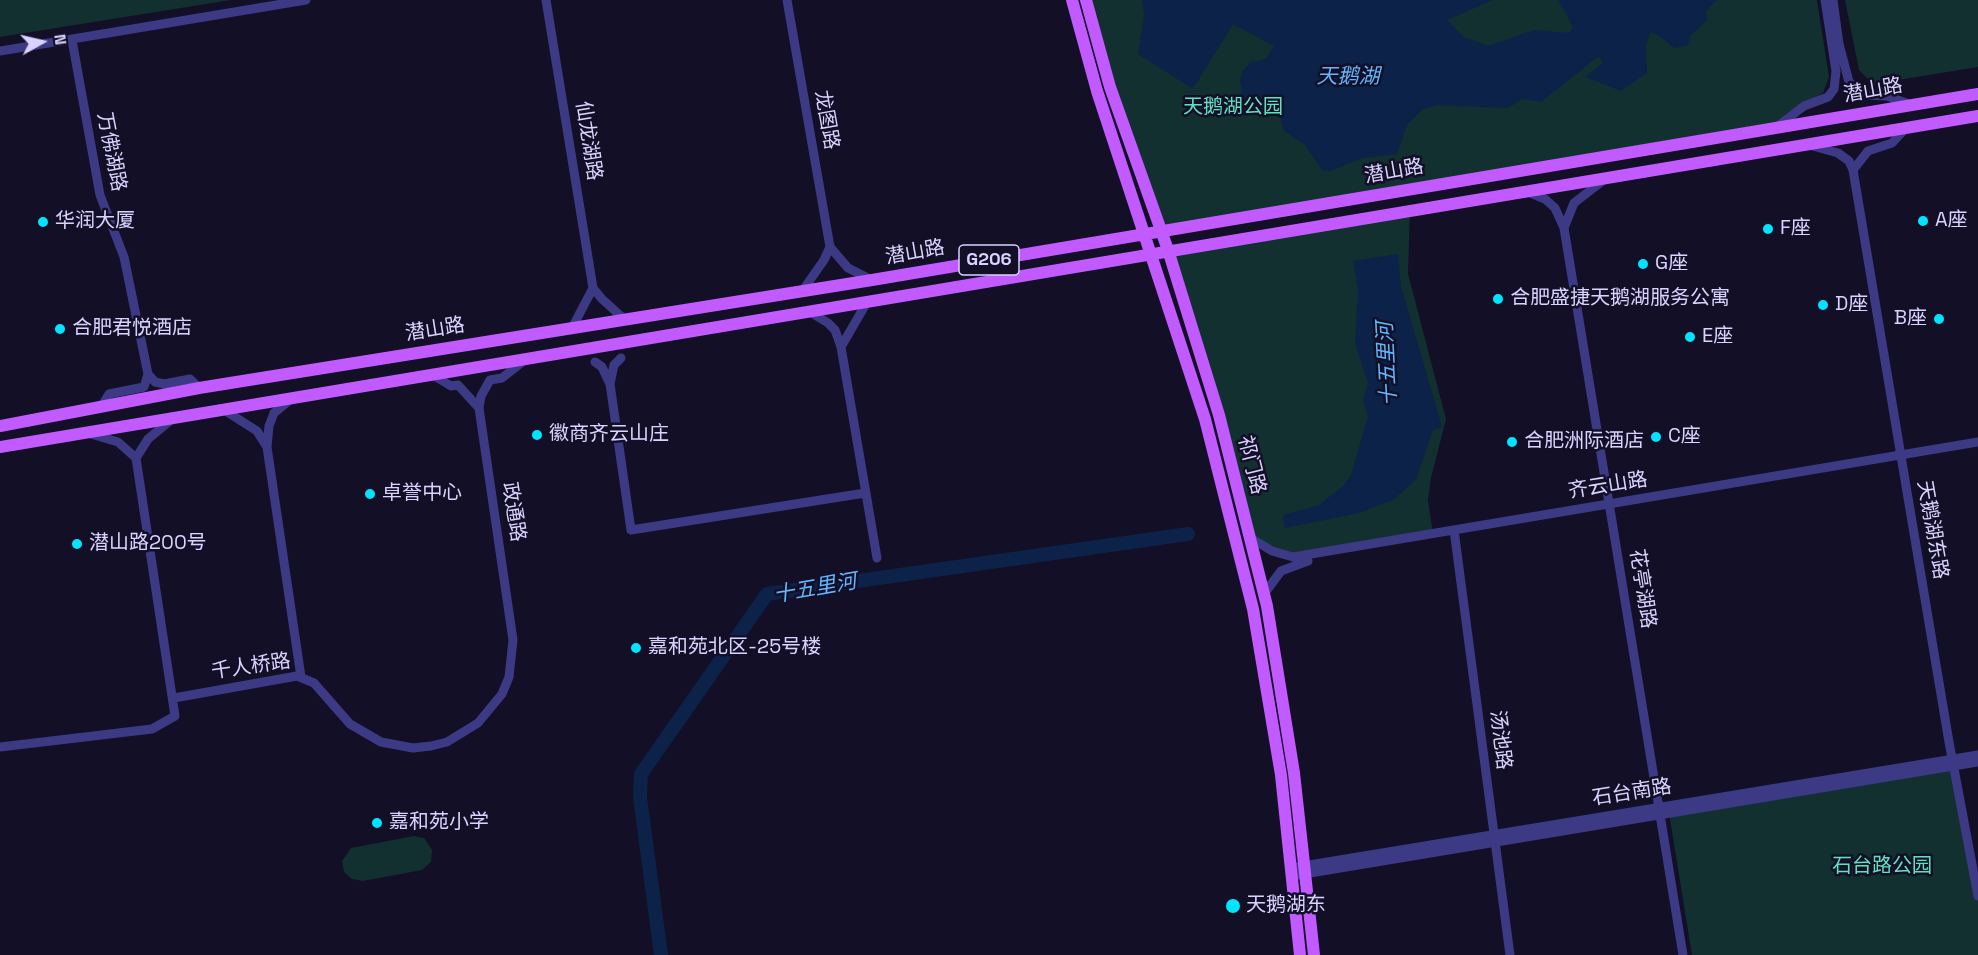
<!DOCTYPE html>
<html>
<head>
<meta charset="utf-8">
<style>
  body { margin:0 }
  #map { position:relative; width:1978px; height:955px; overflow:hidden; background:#130f26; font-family:"Space Grotesk",sans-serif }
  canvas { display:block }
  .north { position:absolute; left:12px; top:12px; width:60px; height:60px; -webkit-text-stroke:4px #130f26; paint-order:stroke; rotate:82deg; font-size:16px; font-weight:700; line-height:24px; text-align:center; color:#d9d4ff }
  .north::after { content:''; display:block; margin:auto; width:21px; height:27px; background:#d9d4ff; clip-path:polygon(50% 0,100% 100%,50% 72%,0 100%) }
</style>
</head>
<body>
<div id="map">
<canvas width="1978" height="955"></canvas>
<div class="north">N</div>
</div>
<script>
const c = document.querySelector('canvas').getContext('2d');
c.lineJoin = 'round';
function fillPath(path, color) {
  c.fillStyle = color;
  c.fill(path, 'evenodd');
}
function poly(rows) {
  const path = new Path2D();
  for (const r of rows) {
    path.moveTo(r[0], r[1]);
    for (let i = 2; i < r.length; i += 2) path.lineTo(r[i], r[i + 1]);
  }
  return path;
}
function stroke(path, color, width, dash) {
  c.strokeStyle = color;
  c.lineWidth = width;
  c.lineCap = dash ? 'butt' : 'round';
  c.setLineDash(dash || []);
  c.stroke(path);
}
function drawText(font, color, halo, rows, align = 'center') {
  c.font = font + ' "Space Grotesk","Noto Sans SC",sans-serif';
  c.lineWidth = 5;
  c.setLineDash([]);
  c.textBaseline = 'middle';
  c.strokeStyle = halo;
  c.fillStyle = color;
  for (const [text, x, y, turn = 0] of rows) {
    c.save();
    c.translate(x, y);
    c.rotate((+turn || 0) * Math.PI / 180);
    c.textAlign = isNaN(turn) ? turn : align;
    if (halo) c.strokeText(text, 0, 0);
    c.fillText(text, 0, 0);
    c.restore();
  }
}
const green = poly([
  [0,0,231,0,0,37],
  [1086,0,1817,0,1829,77,1823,93,1787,113,1778,126,1161,231],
  [1845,0,1978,0,1978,67,1873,84,1859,70],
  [1410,210,1408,274,1446,419,1431,478,1428,500,1433,534,1293,557,1249,537,1168,250],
  [1954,766,1978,896,1978,955,1692,955,1669,813],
  [414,836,424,838,432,850,431,862,422,870,363,881,352,879,344,872,342,861,351,848]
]);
const water = poly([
  [1142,0,1493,0,1447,20,1464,37,1488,46,1534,30,1569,33,1573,27,1558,0,1732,0,1717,0,1706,11,1707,20,1690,36,1688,45,1674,48,1659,36,1650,32,1646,46,1647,73,1621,91,1585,77,1603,63,1599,56,1541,102,1522,99,1508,108,1437,105,1422,110,1407,125,1397,154,1362,158,1331,171,1322,170,1304,144,1284,131,1277,105,1236,113,1242,91,1240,79,1244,69,1251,62,1266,59,1274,46,1233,24,1193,89,1138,54,1144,15],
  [1398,254,1401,286,1442,427,1433,430,1416,480,1393,500,1359,513,1285,528,1283,515,1319,505,1343,486,1351,475,1368,416,1363,400,1368,384,1355,343,1358,291,1353,261]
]);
const river = poly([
  [661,955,640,797,641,774,767,594,1188,534]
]);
const minor = poly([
  [546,0,593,288],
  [787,0,830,247],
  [1833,0,1839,44,1849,82,1864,95,1887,96,1909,104],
  [72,40,100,195,124,257,148,374],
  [0,51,306,0],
  [1778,126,1804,106,1828,97,1834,89,1836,71,1825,0],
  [1809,145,1838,153,1849,161,1853,170,1949,742,1978,896],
  [1853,170,1868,151,1892,143,1907,127],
  [1528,192,1545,199,1555,208,1564,228,1683,955],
  [1564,228,1574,203,1605,179],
  [803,290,824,260,830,247,848,268,872,280],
  [810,312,828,323,835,330,841,347,867,302],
  [572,328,593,288,602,299,624,319],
  [841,347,877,558],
  [595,362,602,367,610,384,614,365,621,358],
  [431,374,451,386,458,385,479,408,481,396,490,380,502,378,526,359],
  [610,384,631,530,865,493],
  [101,407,109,394,144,387,148,374,155,382,164,384,190,379,199,388],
  [224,410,257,431,267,447,269,426,274,413,291,399],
  [91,434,118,442,136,458,148,439,171,420],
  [267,447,301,677],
  [1454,530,1510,955],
  [1249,537,1272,551,1293,557,1978,442],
  [1264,594,1281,571,1308,561],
  [174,698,297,676,314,683,350,724,381,742,413,748,431,746,447,742,478,723,502,694,509,677,513,640,479,408],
  [0,747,152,729,175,716,136,458],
  [1291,868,1978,755],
  [1292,876,1978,762]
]);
const major = poly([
  [1072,0,1097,91,1205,419,1253,609,1281,775,1300,955],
  [1086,0,1110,87,1168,250,1219,415,1267,606,1294,773,1314,955],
  [0,426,199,388,872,280,1978,94],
  [0,447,1978,116]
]);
const markers = [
  [1923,221,6,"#00e5ff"],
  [43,222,6,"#00e5ff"],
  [1768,229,6,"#00e5ff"],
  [1643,264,6,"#00e5ff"],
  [1498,299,6,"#00e5ff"],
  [1823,305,6,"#00e5ff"],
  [1939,319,6,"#00e5ff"],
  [60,329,6,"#00e5ff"],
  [1690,337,6,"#00e5ff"],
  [537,435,6,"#00e5ff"],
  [1656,437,6,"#00e5ff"],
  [1512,442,6,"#00e5ff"],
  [370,494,6,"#00e5ff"],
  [77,544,6,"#00e5ff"],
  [636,648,6,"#00e5ff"],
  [377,823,6,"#00e5ff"],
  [1233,906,8,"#00e5ff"]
];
const shields = [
  [989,260,60]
];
const shieldNames = [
  ["G206",989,260]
];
const streetNames = [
  ["潜山路",1873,91,-10],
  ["龙图路",826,120,80],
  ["仙龙湖路",588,141,81],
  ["万佛湖路",111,152,79],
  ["潜山路",1394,172,-10],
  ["潜山路",915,253,-10],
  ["潜山路",435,330,-9],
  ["祁门路",1251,465,76],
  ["齐云山路",1608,486,-9],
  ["政通路",513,512,81],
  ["天鹅湖东路",1932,530,80],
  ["花亭湖路",1642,589,81],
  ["千人桥路",251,667,-8],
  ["汤池路",1500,740,83],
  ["石台南路",1632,793,-9]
];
const parkNames = [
  ["天鹅湖公园",1233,108],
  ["石台路公园",1882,867]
];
const poiNames = [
  ["A座",1935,221],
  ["华润大厦",55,222],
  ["F座",1780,229],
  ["G座",1655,264],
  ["合肥盛捷天鹅湖服务公寓",1510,299],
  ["D座",1835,305],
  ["B座",1927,319,"right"],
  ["合肥君悦酒店",72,329],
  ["E座",1702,337],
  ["徽商齐云山庄",549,435],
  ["C座",1668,437],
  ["合肥洲际酒店",1524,442],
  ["卓誉中心",382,494],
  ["潜山路200号",89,544],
  ["嘉和苑北区-25号楼",648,648],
  ["嘉和苑小学",389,823],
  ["天鹅湖东",1246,906]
];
const waterNames = [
  ["天鹅湖",1348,77],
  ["十五里河",1388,364,-93],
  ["十五里河",815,589,-10]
];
fillPath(green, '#12302f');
fillPath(water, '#0c2248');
stroke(river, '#0c2248', 14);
stroke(minor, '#3d3a85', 9);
stroke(major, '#c25bff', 12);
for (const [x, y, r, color] of markers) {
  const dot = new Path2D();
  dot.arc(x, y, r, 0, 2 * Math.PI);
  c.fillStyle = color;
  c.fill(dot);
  stroke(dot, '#130f26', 2);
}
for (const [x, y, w] of shields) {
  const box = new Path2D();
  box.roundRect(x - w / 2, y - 15, w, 30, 4.5);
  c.fillStyle = '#130f26';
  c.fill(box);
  stroke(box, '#d9d4ff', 1.5);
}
drawText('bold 18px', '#d9d4ff', null, shieldNames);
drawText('20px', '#d9d4ff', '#130f26', streetNames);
drawText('20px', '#5fe0c0', '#130f26', parkNames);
drawText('20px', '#d9d4ff', '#130f26', poiNames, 'left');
drawText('italic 21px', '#62b6ff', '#130f26', waterNames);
</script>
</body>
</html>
